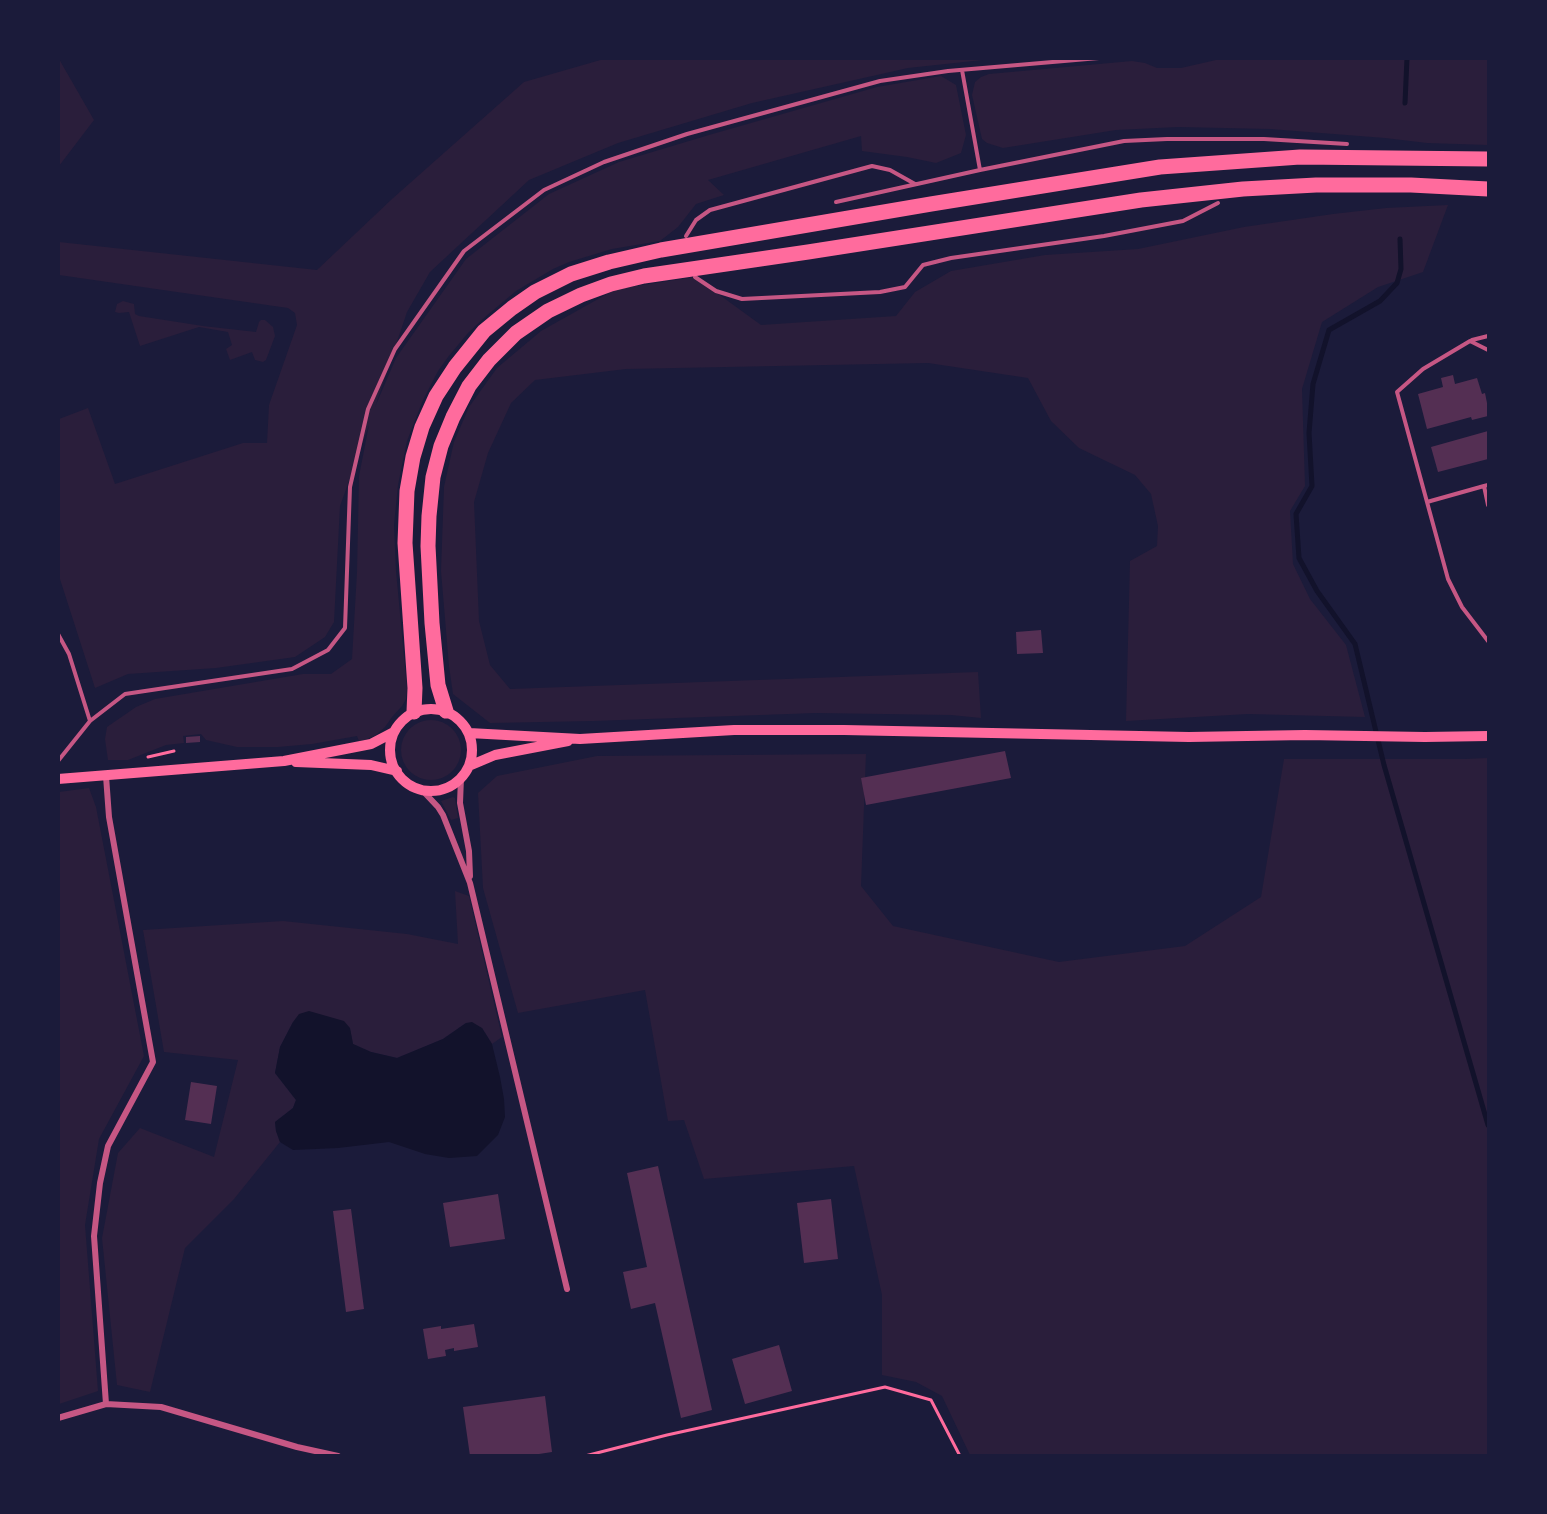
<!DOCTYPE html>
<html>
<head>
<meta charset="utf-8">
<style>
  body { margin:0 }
  #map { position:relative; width:1547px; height:1514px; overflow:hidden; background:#1b1b3a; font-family:Signika,sans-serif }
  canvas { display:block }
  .frame { position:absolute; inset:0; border:60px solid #1b1b3a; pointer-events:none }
</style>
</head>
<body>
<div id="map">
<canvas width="1547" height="1514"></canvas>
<div class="frame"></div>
</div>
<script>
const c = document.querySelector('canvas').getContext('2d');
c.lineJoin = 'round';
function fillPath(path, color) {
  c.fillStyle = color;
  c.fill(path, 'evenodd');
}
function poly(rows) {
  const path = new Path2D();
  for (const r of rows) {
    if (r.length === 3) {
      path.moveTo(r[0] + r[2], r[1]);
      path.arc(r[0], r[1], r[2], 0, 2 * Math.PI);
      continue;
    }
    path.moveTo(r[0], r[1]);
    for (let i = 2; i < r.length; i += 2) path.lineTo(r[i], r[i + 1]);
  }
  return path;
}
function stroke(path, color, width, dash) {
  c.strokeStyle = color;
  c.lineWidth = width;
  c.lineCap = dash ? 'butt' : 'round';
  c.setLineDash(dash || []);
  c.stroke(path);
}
const green = poly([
  [59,59,94,120,59,166,58,166],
  [604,59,992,59,908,68,752,103,618,143,529,180,430,272,407,312,375,407,396,358,466,259,549,194,619,162,709,135,877,87,941,76,956,85,966,135,961,153,936,163,907,157,862,151,861,136,708,180,724,195,696,204,678,227,660,241,612,249,569,262,553,269,516,291,485,317,468,333,448,357,438,371,423,400,407,441,398,485,394,525,396,571,407,688,406,699,402,706,392,717,385,727,376,735,365,740,359,741,357,736,312,744,278,747,237,747,206,740,201,734,183,736,184,743,166,745,128,760,108,760,105,739,107,727,136,707,155,699,303,674,331,674,352,659,357,572,359,476,369,425,340,506,334,622,325,637,295,657,216,668,128,674,95,688,59,576,59,419,88,408,115,484,243,443,267,443,269,405,297,325,295,313,288,308,59,275,59,242,317,270,392,199,524,82],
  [1217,59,1488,59,1488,145,1427,143,1385,138,1270,129,1178,127,1116,130,1003,148,987,143,982,139,972,95,975,82,981,77,989,74,1132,61,1145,63,1157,68,1181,68,1216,60],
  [1448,205,1423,272,1378,287,1322,322,1302,389,1305,486,1290,511,1293,564,1310,599,1346,645,1365,717,1248,714,1126,721,1130,561,1157,546,1158,526,1151,494,1135,475,1079,448,1051,421,1028,378,928,363,626,369,535,380,511,403,488,453,474,502,479,621,490,665,510,689,978,672,981,718,951,715,816,713,593,721,490,723,453,694,449,666,441,571,444,487,454,442,469,407,497,368,541,331,616,289,695,277,761,325,896,316,915,292,951,271,1045,255,1138,249,1244,227,1333,214,1386,208],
  [123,301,134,304,135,314,139,316,203,326,256,332,259,322,261,320,265,320,273,327,275,336,266,360,263,362,255,360,252,352,230,360,226,349,232,345,228,332,199,327,140,346,129,312,119,313,115,312,117,304],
  [431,750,30],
  [866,754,861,886,893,926,1059,962,1185,946,1261,897,1284,759,1465,759,1488,758,1488,1455,970,1455,942,1396,916,1382,882,1375,882,1295,854,1166,704,1179,684,1120,668,1121,645,990,518,1013,483,888,478,793,497,776,597,756],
  [89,788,96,807,144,1056,99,1139,85,1225,98,1391,59,1404,59,792],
  [453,797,455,798,458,818,451,820,441,801],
  [455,891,469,896,502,1037,492,1044,482,1028,466,1023,443,1039,397,1058,371,1052,353,1044,350,1029,293,1022,280,1047,275,1073,296,1100,293,1108,275,1122,276,1131,280,1142,234,1199,185,1248,150,1392,117,1385,102,1238,118,1153,140,1128,214,1157,238,1060,164,1052,143,930,283,921,407,934,458,944]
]);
const water = poly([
  [309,1011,344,1021,350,1028,353,1044,371,1052,397,1058,443,1039,466,1023,472,1022,482,1028,492,1044,500,1077,504,1099,505,1117,498,1135,477,1156,449,1158,425,1154,389,1142,338,1148,293,1150,280,1142,276,1131,275,1122,293,1108,296,1100,275,1073,280,1047,293,1022,299,1014]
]);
const stream = poly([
  [1405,103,1407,58],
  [1400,239,1401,269,1397,283,1380,301,1329,330,1313,384,1309,433,1312,486,1296,514,1299,558,1317,591,1355,644,1384,765,1488,1125]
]);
const building = poly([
  [1453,375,1455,384,1477,378,1482,394,1485,393,1488,408,1488,416,1472,420,1471,417,1427,429,1418,394,1443,387,1441,378],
  [1488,431,1488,459,1438,472,1431,447],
  [1041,630,1043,653,1017,654,1016,632],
  [200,736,200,742,186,743,186,737],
  [1005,751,1011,778,866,805,861,778],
  [191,1082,217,1086,211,1124,185,1120],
  [658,1166,712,1410,681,1418,655,1303,631,1309,623,1272,647,1267,627,1173],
  [498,1194,505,1239,450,1247,443,1203],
  [831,1199,838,1259,804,1263,797,1203],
  [351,1209,364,1309,346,1312,333,1211],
  [474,1324,478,1347,454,1351,454,1348,445,1350,446,1356,428,1359,423,1329,441,1326,441,1329],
  [779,1345,792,1391,745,1404,732,1359],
  [545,1396,552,1452,526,1456,470,1456,463,1407]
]);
const path = poly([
  [148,757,174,751],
  [585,1456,667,1435,885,1387,931,1400,960,1456]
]);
const service = poly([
  [962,70,980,170],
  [836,202,980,170,1124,141,1167,139,1264,139,1347,144],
  [686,236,696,220,710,210,872,166,890,170,915,184],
  [695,277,716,291,742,299,880,292,905,287,923,265,951,258,1104,236,1183,221,1218,203],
  [1472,340,1488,336],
  [1488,350,1470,341,1423,369,1397,392,1448,579,1462,607,1488,641],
  [1488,485,1484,486,1488,505],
  [1427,502,1484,486],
  [58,634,69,654,90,721],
  [58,761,90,721,125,694,292,669,328,650,345,628,350,487,368,409,395,349,464,251,544,190,604,162,687,134,880,81,948,71,1099,58]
]);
const minor = poly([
  [461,778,460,803,469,851,470,876],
  [421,789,438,807,443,815,470,883,567,1289],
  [106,1404,94,1236,100,1183,108,1146,153,1062,109,817,106,776],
  [58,1418,106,1404,161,1407,297,1447,338,1456]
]);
const secondary = poly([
  [431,750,41],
  [469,733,580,739,734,730,844,730,1189,737,1305,735,1425,737,1488,736],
  [296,762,371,765,397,771],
  [469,766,495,755,568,741],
  [58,779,284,761,371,744,394,732]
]);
const motorway = poly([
  [446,711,438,685,432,623,428,546,429,516,433,477,441,446,453,417,469,386,489,360,516,333,548,311,581,295,611,284,644,276,808,252,1141,200,1243,189,1316,185,1411,185,1488,189],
  [414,712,415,688,405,543,407,491,413,457,422,427,436,396,455,367,484,331,512,308,535,292,571,274,609,262,661,250,931,204,1160,167,1300,157,1488,159]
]);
fillPath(green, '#2a1e3b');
fillPath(water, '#12122b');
stroke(stream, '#12122b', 5);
fillPath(building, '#542f53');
stroke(path, '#ff6b9d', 3);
stroke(service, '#c65784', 4);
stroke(minor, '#c65784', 6);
stroke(secondary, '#ff6b9d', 10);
stroke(motorway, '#ff6b9d', 15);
</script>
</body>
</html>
